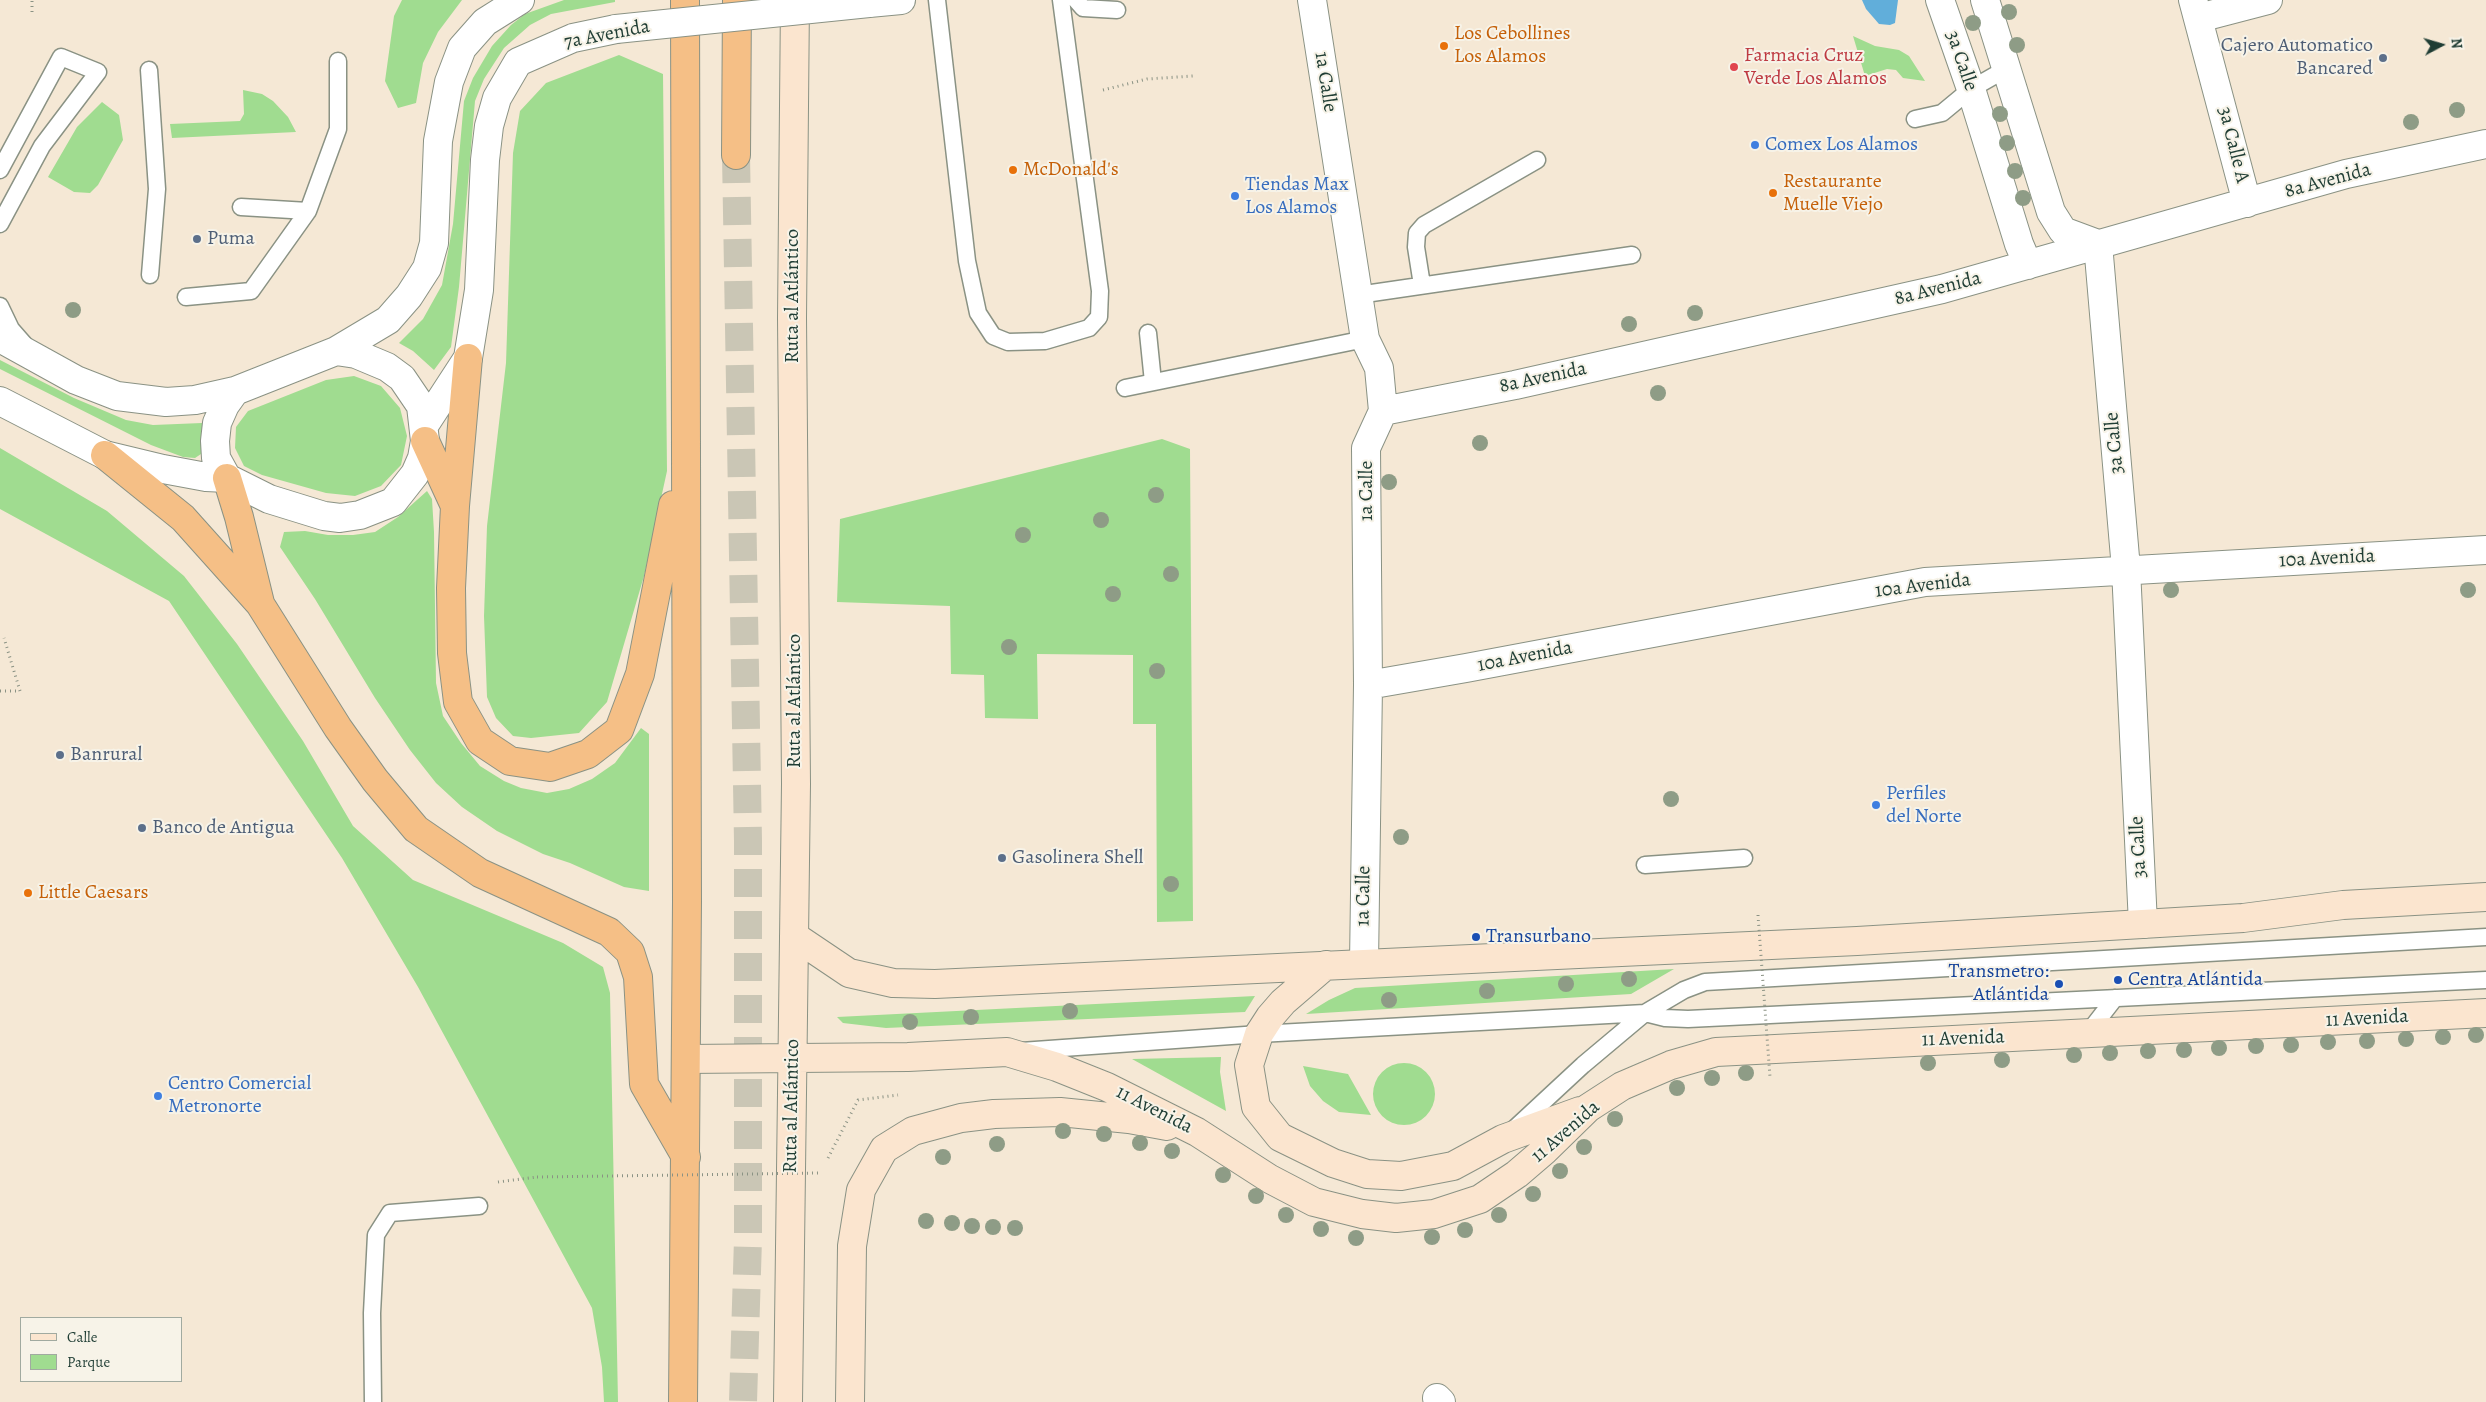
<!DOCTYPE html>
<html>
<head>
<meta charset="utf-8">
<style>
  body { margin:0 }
  #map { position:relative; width:2486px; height:1402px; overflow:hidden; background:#f5e8d5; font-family:Alegreya,serif }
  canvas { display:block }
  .legend { position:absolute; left:20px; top:1317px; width:162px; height:65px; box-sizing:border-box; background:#f7f3e8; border:1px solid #a1aaa0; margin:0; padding:6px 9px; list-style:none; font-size:15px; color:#1f3d34 }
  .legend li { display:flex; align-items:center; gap:10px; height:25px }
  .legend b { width:25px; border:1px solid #a1aaa0 }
  .north { position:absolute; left:2416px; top:20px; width:50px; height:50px; -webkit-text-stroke:4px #f7f3e8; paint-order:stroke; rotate:84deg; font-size:14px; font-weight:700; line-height:20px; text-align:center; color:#1f3d34 }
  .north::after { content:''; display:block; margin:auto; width:18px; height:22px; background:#1f3d34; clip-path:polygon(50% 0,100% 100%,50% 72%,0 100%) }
</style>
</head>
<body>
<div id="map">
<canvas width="2486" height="1402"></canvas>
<ul class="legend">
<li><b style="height:6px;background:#fbe5cf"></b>Calle</li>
<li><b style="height:14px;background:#a0dc90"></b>Parque</li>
</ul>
<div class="north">N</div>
</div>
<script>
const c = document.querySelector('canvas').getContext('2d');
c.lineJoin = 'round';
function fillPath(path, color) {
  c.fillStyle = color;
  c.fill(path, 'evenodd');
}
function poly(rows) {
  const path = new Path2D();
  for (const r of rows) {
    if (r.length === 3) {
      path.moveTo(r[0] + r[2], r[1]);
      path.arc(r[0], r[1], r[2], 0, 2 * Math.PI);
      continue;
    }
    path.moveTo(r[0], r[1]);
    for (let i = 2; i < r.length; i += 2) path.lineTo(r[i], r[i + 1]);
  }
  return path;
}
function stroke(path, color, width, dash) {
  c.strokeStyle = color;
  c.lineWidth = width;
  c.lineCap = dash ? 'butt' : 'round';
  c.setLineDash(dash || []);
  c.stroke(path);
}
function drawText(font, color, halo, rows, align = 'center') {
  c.font = font + ' Alegreya,serif';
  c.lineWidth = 4;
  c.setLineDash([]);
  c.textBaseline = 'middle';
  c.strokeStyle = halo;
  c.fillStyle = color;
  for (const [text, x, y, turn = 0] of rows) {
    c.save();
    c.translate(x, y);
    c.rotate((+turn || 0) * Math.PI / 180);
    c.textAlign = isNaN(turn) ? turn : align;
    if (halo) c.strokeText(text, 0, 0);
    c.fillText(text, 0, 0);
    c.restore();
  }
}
const green = poly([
  [402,0,462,0,438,32,423,63,416,103,398,108,385,81,394,16],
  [564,0,615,0,615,2,551,14,530,25,504,48,484,79,475,101,459,287,451,347,434,370,413,351,399,343,423,319,442,285,453,224,464,101,473,78,492,46,511,25,525,14],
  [1853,36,1875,46,1899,50,1909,56,1925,81,1903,78,1896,70,1887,69,1865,76],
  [619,55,663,74,667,471,644,576,607,702,579,733,531,738,513,736,496,718,487,697,484,616,487,526,506,363,513,153,520,111,546,83],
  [243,90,262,94,273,101,288,117,296,132,172,138,170,124,240,121,244,114],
  [102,102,119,115,123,140,98,185,90,193,74,192,48,177,77,127],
  [0,360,74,398,126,420,153,425,202,423,207,430,204,452,195,458,183,457,151,445,0,369],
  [354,376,381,386,400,408,407,436,401,465,381,486,355,496,326,493,262,475,244,466,235,448,236,427,248,411,326,380],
  [1162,439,1190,449,1193,921,1157,922,1156,724,1133,724,1133,655,1037,654,1038,719,985,718,984,675,951,674,950,606,837,602,840,519],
  [0,448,107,511,184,576,237,644,303,741,353,826,413,880,563,943,603,967,610,993,618,1402,604,1402,602,1367,592,1308,418,987,342,858,169,601,0,509],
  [427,491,432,499,434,532,436,683,443,716,461,743,480,766,504,781,521,788,547,793,569,789,592,779,615,763,641,728,649,734,649,891,624,887,570,863,543,854,497,831,462,807,436,783,410,750,375,698,315,599,280,547,284,532,305,531,328,535,353,535,375,532,398,517],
  [1674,969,1631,994,1306,1014,1329,1000,1355,988],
  [1255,996,1245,1012,886,1028,843,1023,837,1017],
  [1221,1057,1220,1072,1226,1111,1132,1059],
  [1404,1094,31],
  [1303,1066,1348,1074,1371,1115,1339,1112,1323,1101,1310,1086]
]);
const water = poly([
  [1862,0,1898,0,1895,23,1890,25,1879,24,1866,9]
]);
const trunkTunnel = poly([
  [736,155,748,841,748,1239,743,1402]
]);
const path = poly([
  [32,12,32,0],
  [1103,90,1147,79,1193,76],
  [0,691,20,691,4,638],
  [828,1158,858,1100,898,1095],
  [498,1182,537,1177]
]);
const service = poly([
  [937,0,967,261,978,313,993,336,1008,342,1045,341,1089,328,1099,317,1100,291,1061,0],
  [1076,0,1083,8,1117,10],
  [149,70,157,189,150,275],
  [1915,119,1942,113,1971,89,2006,69],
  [0,170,61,57,98,72,42,146,0,224],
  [241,207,308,211,338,129,338,61],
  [1422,285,1416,247,1417,233,1424,225,1537,160],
  [1358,295,1632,255],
  [186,297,251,291,308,211],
  [0,306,11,329,25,345],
  [1148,333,1153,382],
  [1125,388,1365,339],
  [1645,865,1744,858],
  [2087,1034,2115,998],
  [1021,1051,1259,1034,1645,1013,1665,1018,1688,1019,2486,980],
  [1514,1129,1583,1065,1645,1013,1684,990,1705,982,2486,937],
  [373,1402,372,1313,376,1235,390,1213,479,1206]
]);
const minor = poly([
  [1312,0,1365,339,1379,368,1383,411,1366,448,1368,685,1364,963],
  [1940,0,1971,89,2019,244,2028,265],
  [1985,0,2051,212,2063,231,2098,244,2126,569,2143,924],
  [2193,0,2247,203],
  [869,3,901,0],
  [2199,18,2268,0],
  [0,338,76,380,117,396,166,402,195,400,235,391],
  [336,351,356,354,387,367,402,378,421,406,425,441,422,458,415,474,393,502,360,515,340,518,324,516,269,499,227,478,216,458,215,441,217,423,225,405,235,391,336,351],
  [336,351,388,320,409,296,427,268,434,243,438,141,449,82,462,48,485,22,520,0],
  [0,401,105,455,163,469,206,477,227,478],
  [1383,411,1515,385,1942,289,2346,174,2486,144],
  [425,424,468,358,479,290,485,160,489,126,497,98,518,62,573,38,616,29],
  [1368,685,1466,668,1925,582,2486,550],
  [1437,1398,1441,1402]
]);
const secondary = poly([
  [794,936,849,973,893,983,935,984,1857,941,2243,918,2343,905,2486,897],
  [1326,965,1283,1002,1270,1017,1259,1034,1249,1065,1256,1107,1280,1137,1333,1163,1367,1174,1401,1176,1453,1166,1503,1139,1580,1111],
  [686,1059,908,1057,1007,1052,1057,1067,1107,1087,1197,1132,1270,1179,1314,1202,1362,1214,1396,1218,1434,1214,1480,1199,1517,1174,1545,1150,1588,1108,1622,1086,1671,1065,1716,1052,2486,1013],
  [788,1402,796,784,792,318,795,0],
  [850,1402,852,1246,861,1190,884,1149,913,1131,961,1118,994,1114,1060,1112,1129,1119,1167,1126]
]);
const trunk = poly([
  [736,155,737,0],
  [468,358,455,506,451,588,452,653,458,702,480,741,510,761,550,767,588,754,619,730,640,674,673,505],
  [425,441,454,504],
  [105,455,183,518,260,604,338,728,375,780,416,829,480,873,609,932,630,952,638,977,644,1084,686,1157],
  [227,478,239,517,260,603],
  [683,1402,687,901,685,0]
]);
const pathBridge = poly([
  [1758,915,1770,1077],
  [537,1177,820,1173]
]);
const minorBridge = poly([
  [616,29,869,3]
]);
const trees = [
  [2009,12],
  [1973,23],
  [2017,45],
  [2457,110],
  [2000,114],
  [2411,122],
  [2007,143],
  [2015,171],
  [2023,198],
  [73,310],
  [1695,313],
  [1629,324],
  [1658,393],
  [1480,443],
  [1389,482],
  [1156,495],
  [1101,520],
  [1023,535],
  [1171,574],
  [2171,590],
  [2468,590],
  [1113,594],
  [1009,647],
  [1157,671],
  [1671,799],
  [1401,837],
  [1171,884],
  [1629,979],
  [1566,984],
  [1487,991],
  [1389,1000],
  [1070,1011],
  [971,1017],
  [910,1022],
  [2476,1035],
  [2443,1037],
  [2406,1039],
  [2367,1041],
  [2328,1042],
  [2291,1045],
  [2256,1046],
  [2219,1048],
  [2184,1050],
  [2148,1051],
  [2110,1053],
  [2074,1055],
  [2002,1060],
  [1928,1063],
  [1746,1073],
  [1712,1078],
  [1677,1088],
  [1615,1119],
  [1063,1131],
  [1104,1134],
  [1140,1143],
  [997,1144],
  [1584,1147],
  [1172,1151],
  [943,1157],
  [1560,1171],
  [1223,1175],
  [1533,1194],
  [1256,1196],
  [1286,1215],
  [1499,1215],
  [926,1221],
  [952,1223],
  [972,1226],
  [993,1227],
  [1015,1228],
  [1321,1229],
  [1465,1230],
  [1432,1237],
  [1356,1238]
];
const markers = [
  [1444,46,5,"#e8710a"],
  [2383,58,5,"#5c6f8a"],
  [1734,67,5,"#e0444e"],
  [1755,145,5,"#3f7fe0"],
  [1013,170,5,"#e8710a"],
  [1773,193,5,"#e8710a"],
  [1235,196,5,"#3f7fe0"],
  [197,239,5,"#5c6f8a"],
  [60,755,5,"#5c6f8a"],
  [1876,805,5,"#3f7fe0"],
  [142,828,5,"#5c6f8a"],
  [1002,858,5,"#5c6f8a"],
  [28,893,5,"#e8710a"],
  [1476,937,5,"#1a4fb4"],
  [2118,980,5,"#1a4fb4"],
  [2059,984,5,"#1a4fb4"],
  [158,1096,5,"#3f7fe0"]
];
const foodNames = [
  ["Los Cebollines",1454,34],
  ["Los Alamos",1454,57],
  ["McDonald's",1023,170],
  ["Restaurante",1783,182],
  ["Muelle Viejo",1783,205],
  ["Little Caesars",38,893]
];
const streetNames = [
  ["7a Avenida",607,35,-11],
  ["3a Calle",1961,61,71],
  ["1a Calle",1325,82,81],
  ["3a Calle A",2233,145,76],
  ["8a Avenida",2328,181,-15],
  ["8a Avenida",1938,289,-14],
  ["Ruta al Atlántico",793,296,-90],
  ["8a Avenida",1543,378,-12],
  ["3a Calle",2115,443,-95],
  ["1a Calle",1367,491,-90],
  ["10a Avenida",2327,559,-3],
  ["10a Avenida",1923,586,-7],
  ["10a Avenida",1525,657,-11],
  ["Ruta al Atlántico",795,701,-90],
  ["3a Calle",2139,847,-93],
  ["1a Calle",1364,896,-89],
  ["11 Avenida",2367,1019,-3],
  ["11 Avenida",1963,1039,-2],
  ["Ruta al Atlántico",792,1106,-89],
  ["11 Avenida",1154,1110,27],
  ["11 Avenida",1566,1132,-41]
];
const serviceNames = [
  ["Cajero Automatico",2373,46,"right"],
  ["Bancared",2373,69,"right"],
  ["Puma",207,239],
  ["Banrural",70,755],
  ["Banco de Antigua",152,828],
  ["Gasolinera Shell",1012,858]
];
const healthNames = [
  ["Farmacia Cruz",1744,56],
  ["Verde Los Alamos",1744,79]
];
const shopNames = [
  ["Comex Los Alamos",1765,145],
  ["Tiendas Max",1245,185],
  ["Los Alamos",1245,208],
  ["Perfiles",1886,794],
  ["del Norte",1886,817],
  ["Centro Comercial",168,1084],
  ["Metronorte",168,1107]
];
const transitNames = [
  ["Transurbano",1486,937],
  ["Transmetro:",2049,972,"right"],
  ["Atlántida",2049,995,"right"],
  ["Centra Atlántida",2128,980]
];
fillPath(green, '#a0dc90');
fillPath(water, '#61aeda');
stroke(trunkTunnel, '#cac6b5', 28, [28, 14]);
stroke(service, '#8a9284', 19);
stroke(minor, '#8a9284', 30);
stroke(secondary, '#8a9284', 30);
stroke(trunk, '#8a9284', 30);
stroke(path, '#8a9284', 3, [1, 4]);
stroke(service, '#fff', 16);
stroke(minor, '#fff', 28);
stroke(secondary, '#fbe5cf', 28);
stroke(trunk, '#f5bf86', 28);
stroke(minorBridge, '#8a9284', 30, []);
stroke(pathBridge, '#8a9284', 3, [1, 4]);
stroke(minorBridge, '#fff', 28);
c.fillStyle = '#8e9c86';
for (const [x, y] of trees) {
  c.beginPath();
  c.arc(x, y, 8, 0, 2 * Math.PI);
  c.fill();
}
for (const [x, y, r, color] of markers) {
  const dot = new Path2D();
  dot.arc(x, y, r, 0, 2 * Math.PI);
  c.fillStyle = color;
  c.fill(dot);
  stroke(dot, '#f7f3e8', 2);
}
drawText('20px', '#c56008', '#f7f3e8', foodNames, 'left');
drawText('20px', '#1f3d34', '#f7f3e8', streetNames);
drawText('20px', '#4e5e75', '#f7f3e8', serviceNames, 'left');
drawText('20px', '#be3a42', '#f7f3e8', healthNames, 'left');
drawText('20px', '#366cbe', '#f7f3e8', shopNames, 'left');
drawText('20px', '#164399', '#f7f3e8', transitNames, 'left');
</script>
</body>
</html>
